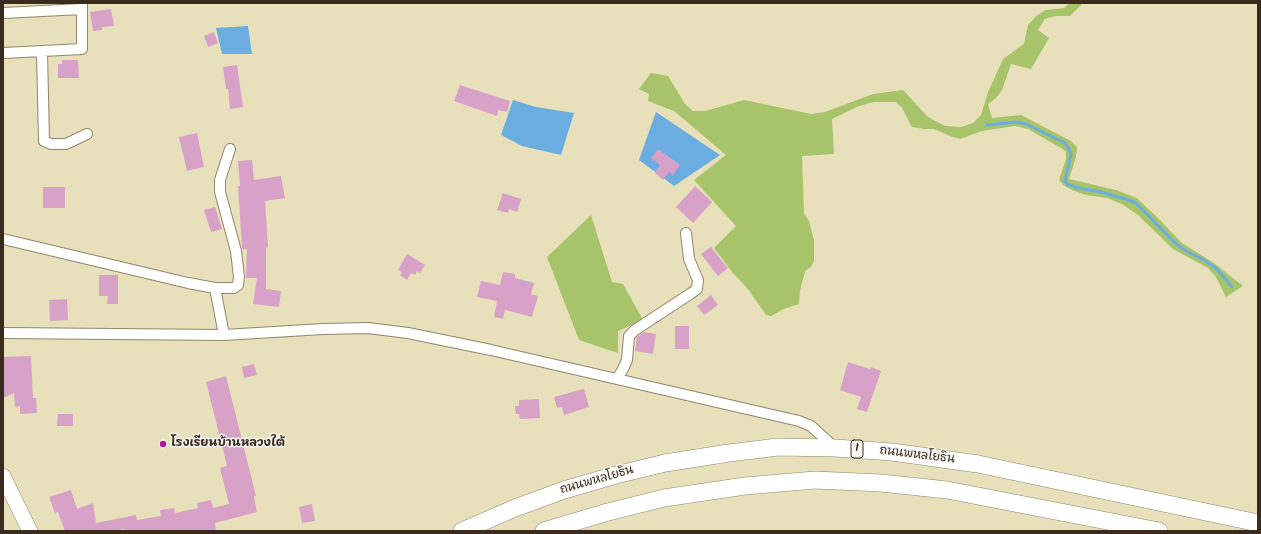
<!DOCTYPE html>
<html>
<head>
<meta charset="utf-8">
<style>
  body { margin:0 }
  #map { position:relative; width:1261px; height:534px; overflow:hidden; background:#e8e0bb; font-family:Kalam,sans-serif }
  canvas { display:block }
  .frame { position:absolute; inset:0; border:4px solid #3b2a1e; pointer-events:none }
</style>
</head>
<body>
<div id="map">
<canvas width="1261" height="534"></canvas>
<div class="frame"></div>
</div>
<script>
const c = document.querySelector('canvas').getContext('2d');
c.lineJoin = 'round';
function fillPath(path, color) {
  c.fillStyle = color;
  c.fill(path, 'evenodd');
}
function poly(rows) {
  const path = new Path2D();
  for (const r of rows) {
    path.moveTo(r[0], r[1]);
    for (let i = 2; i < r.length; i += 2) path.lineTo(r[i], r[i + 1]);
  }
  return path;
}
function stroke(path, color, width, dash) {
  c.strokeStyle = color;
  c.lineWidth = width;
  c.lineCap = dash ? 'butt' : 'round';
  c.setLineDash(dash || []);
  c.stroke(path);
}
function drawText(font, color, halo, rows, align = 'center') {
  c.font = font + ' Kalam,"Playpen Sans Thai",sans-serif';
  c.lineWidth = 3;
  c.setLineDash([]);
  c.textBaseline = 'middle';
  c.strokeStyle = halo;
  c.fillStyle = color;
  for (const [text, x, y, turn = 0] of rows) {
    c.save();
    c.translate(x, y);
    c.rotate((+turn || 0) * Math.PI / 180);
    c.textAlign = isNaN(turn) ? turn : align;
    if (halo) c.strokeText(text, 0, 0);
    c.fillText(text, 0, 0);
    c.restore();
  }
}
const green = poly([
  [1070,3,1083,3,1070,16,1055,16,1045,19,1038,30,1049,38,1031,69,1011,64,1002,90,996,98,988,104,992,118,1021,115,1071,141,1077,147,1076,157,1069,179,1116,190,1137,198,1157,217,1182,243,1214,263,1243,286,1226,297,1216,277,1208,268,1173,249,1138,215,1122,204,1107,198,1086,195,1072,190,1063,185,1059,180,1066,159,1066,152,1061,148,1028,129,1015,126,982,131,960,139,950,136,934,129,924,129,912,127,902,108,896,102,874,102,859,106,832,119,834,154,802,156,804,214,809,221,814,240,814,261,811,267,805,271,800,291,799,304,784,309,771,316,766,315,748,289,733,273,714,248,736,226,694,180,726,155,674,111,648,101,649,94,639,89,651,73,668,76,685,104,693,111,705,111,744,100,811,114,825,112,873,94,903,90,928,117,945,126,961,127,973,123,981,115,988,92,1003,59,1024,44,1028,25,1036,16,1045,10,1064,8],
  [591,215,612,282,623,284,643,320,618,331,618,353,579,340,547,257]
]);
const water = poly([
  [248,26,252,54,222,54,216,28],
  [513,100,536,107,574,113,561,155,522,146,501,135],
  [656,112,720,155,674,186,639,160]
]);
const stream = poly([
  [987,125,1017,122,1026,124,1065,143,1069,149,1071,154,1065,181,1067,184,1078,188,1097,191,1126,199,1136,203,1175,243,1186,251,1204,260,1217,269,1232,287]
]);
const building = poly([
  [111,9,114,26,102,27,102,30,93,31,90,12],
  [214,32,218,43,208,47,204,36],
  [62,60,78,60,79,78,58,78,58,64,62,64],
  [237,65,243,107,230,109,228,89,226,89,223,67],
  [460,85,510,101,507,112,498,110,497,116,454,101],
  [197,133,204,167,187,171,179,137],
  [658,149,680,165,673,175,669,172,663,180,655,173,660,165,651,158],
  [252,160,254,180,281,176,285,198,265,201,268,247,266,248,266,289,281,291,279,307,253,304,257,278,246,278,247,249,242,249,242,248,238,186,240,186,238,161],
  [695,186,712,202,693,223,676,207],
  [43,187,65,187,65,208,43,208],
  [503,193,521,199,517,212,509,209,508,213,497,210],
  [215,207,222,229,211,232,204,210],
  [711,247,728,268,718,276,701,254],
  [407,254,425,265,420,273,417,271,415,275,411,273,407,280,400,275,402,272,398,270],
  [503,272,515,274,515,278,534,283,531,294,538,296,532,317,505,310,503,319,494,317,497,301,477,297,481,281,500,285],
  [99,275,118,275,118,304,107,304,108,296,99,296],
  [711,295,718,305,704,315,697,306],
  [67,299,68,320,50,321,49,300],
  [675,326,689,326,689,349,675,349],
  [644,332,656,334,653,354,635,351,637,337],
  [31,356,33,398,36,398,37,413,20,414,20,406,15,407,14,393,3,398,3,357],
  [848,362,870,369,871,367,881,371,867,412,857,409,861,397,840,390],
  [254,364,257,375,244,378,242,367],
  [226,376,256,496,254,496,257,512,215,523,216,531,125,531,124,529,115,531,65,531,58,512,55,513,49,497,71,490,77,509,93,503,96,523,136,515,137,520,161,516,160,510,174,508,175,513,198,508,197,503,211,500,213,508,229,504,220,468,227,466,206,382],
  [584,389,589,407,564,415,562,407,557,408,554,397],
  [539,399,540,418,520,419,519,414,516,414,515,406,519,406,519,400],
  [58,414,73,414,73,426,57,426],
  [312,504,315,521,302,523,299,507]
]);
const minor = poly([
  [3,13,82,9],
  [42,52,44,141,51,144,66,144,87,134],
  [3,53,82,49,82,3],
  [3,239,188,283,215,288,224,335],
  [215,288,234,288,238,285,239,277,236,251,220,192,220,180,230,149],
  [3,333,224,335,323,329,368,328,408,333,491,350,799,421,811,426,835,448],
  [617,379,623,369,627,360,629,336,635,330,690,294,697,289,698,280,689,259,686,233]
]);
const secondary = poly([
  [3,476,30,531]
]);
const trunk = poly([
  [462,531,515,508,564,490,616,475,665,463,729,453,778,447,835,448,892,452,978,464,1258,523],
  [544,531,608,512,664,498,745,486,815,480,881,483,947,490,1159,531]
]);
const markers = [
  [163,444,4,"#b5179e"]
];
const shields = [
  [857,449,12]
];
const shieldNames = [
  ["1",857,449]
];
const poiNames = [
  ["โรงเรียนบ้านหลวงใต้",171,444]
];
const streetNames = [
  ["ถนนพหลโยธิน",917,456,7],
  ["ถนนพหลโยธิน",597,481,-16]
];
fillPath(green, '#a7c46b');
fillPath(water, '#6bade0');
stroke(stream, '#6bade0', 3);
fillPath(building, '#d8a2c8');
stroke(minor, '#92856c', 12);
stroke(secondary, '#92856c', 16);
stroke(trunk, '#92856c', 18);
stroke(minor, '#fff', 10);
stroke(secondary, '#fff', 15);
stroke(trunk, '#fff', 17);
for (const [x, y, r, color] of markers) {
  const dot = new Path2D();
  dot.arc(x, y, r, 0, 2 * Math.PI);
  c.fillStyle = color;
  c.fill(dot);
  stroke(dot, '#f6f6f2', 1.5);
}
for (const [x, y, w] of shields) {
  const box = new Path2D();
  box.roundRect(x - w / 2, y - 9, w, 18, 3);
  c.fillStyle = '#f6f6f2';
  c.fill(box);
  stroke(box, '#3b2a1e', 1);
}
drawText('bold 11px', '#3b2a1e', null, shieldNames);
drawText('bold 12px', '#3b2a1e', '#f6f6f2', poiNames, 'left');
drawText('12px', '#3b2a1e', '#f6f6f2', streetNames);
</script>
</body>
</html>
